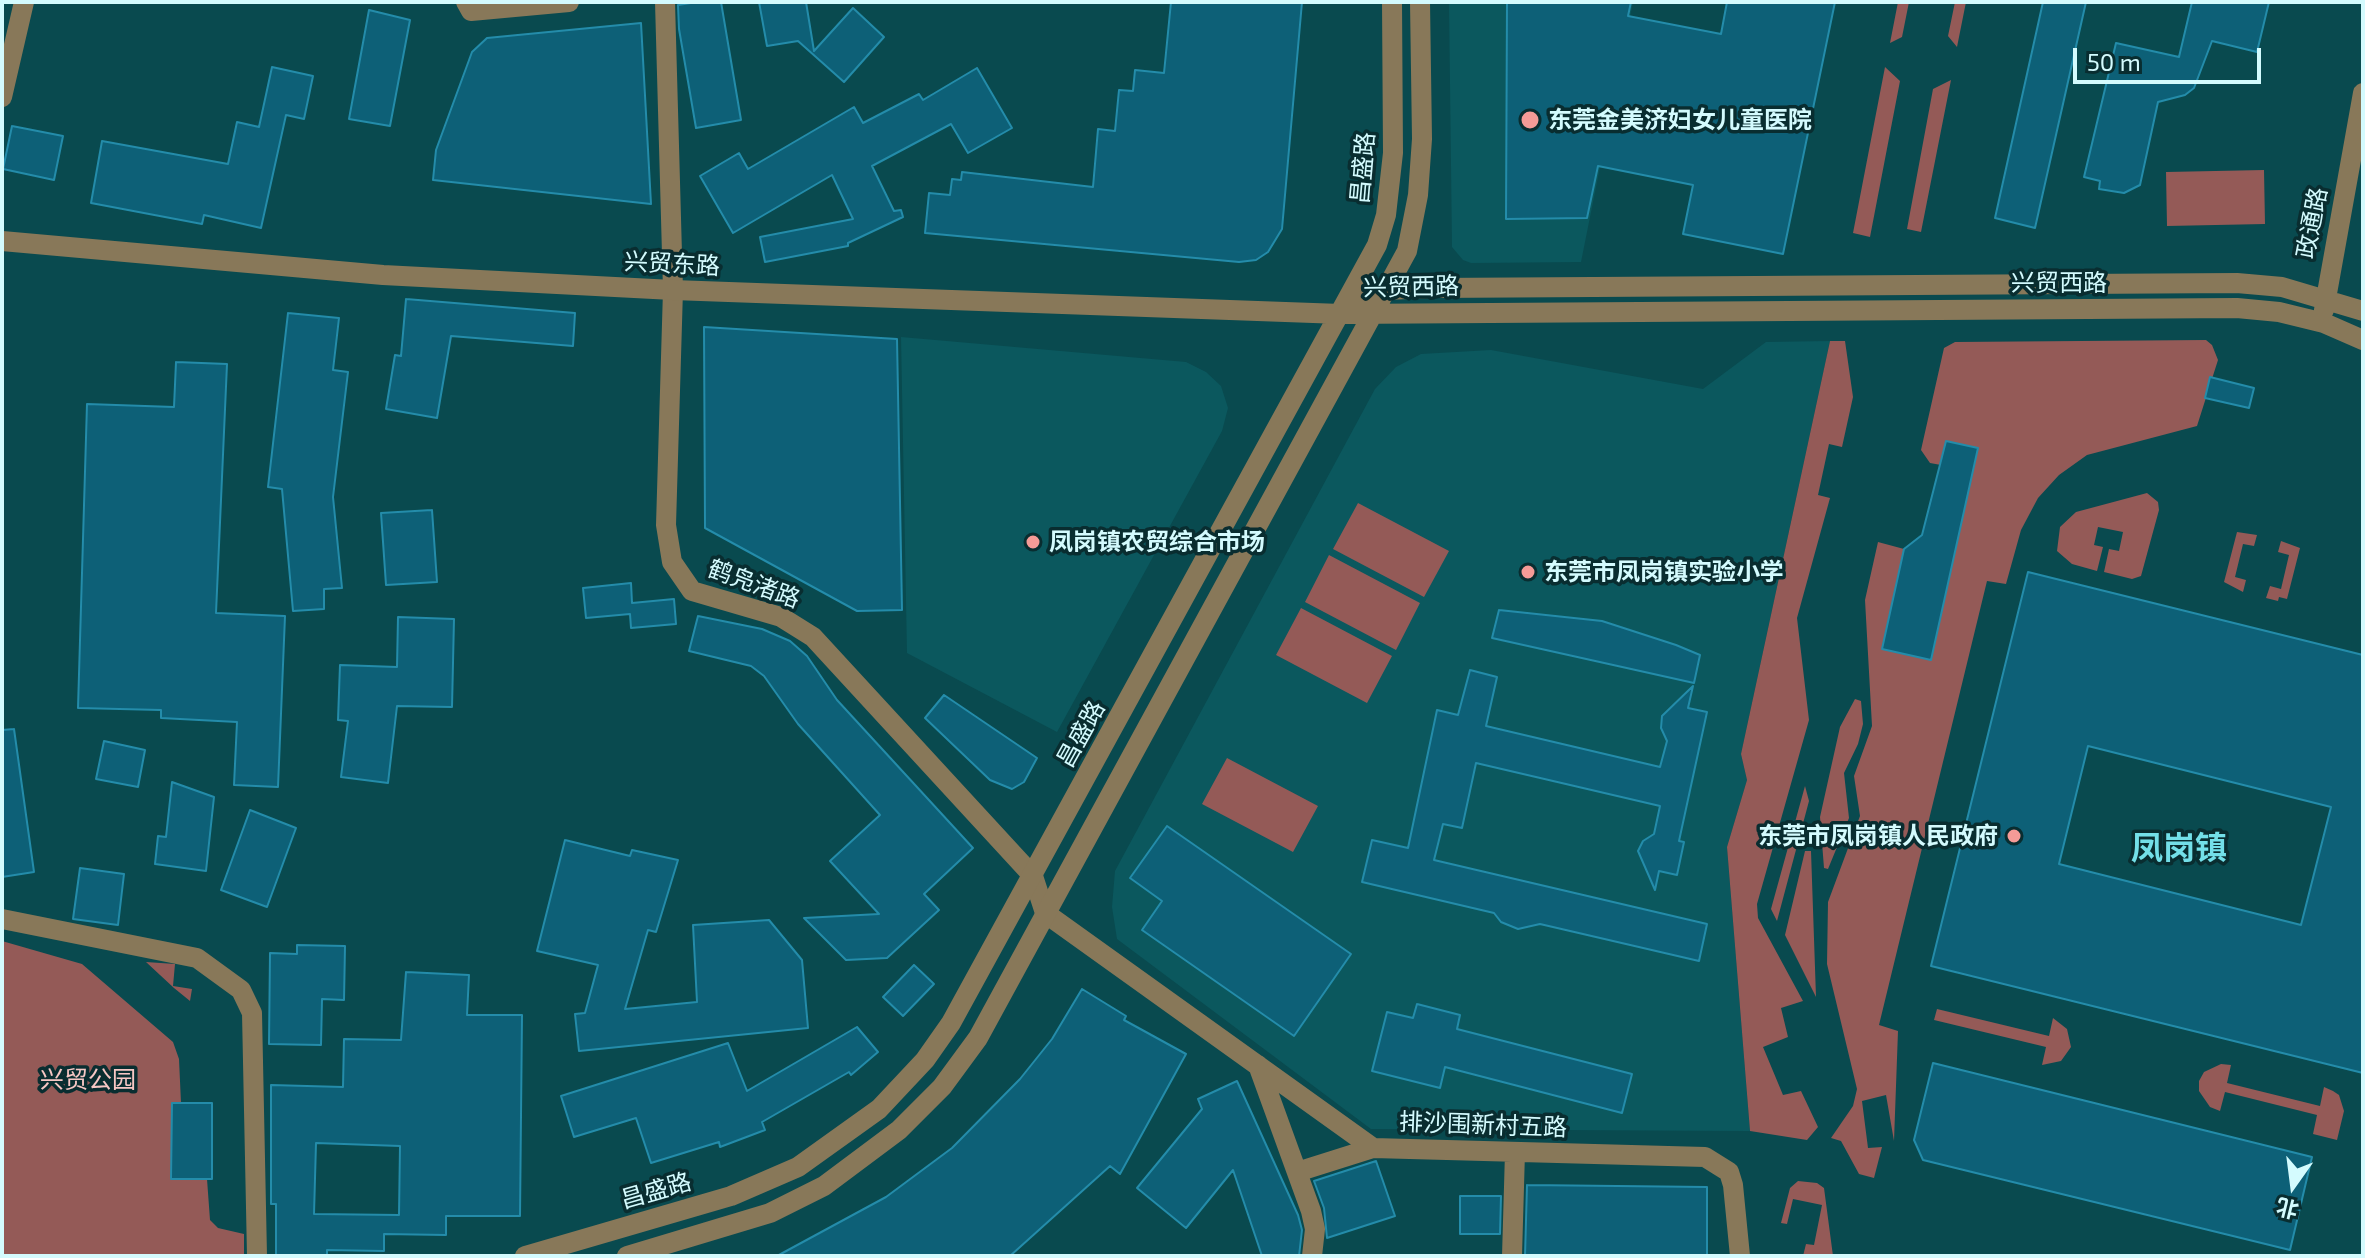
<!DOCTYPE html>
<html>
<head>
<meta charset="utf-8">
<style>
  body { margin:0 }
  #map { position:relative; width:2365px; height:1258px; overflow:hidden; background:#094a4f; font-family:"Exo 2","Noto Sans SC",sans-serif }
  canvas { display:block }
  .frame { position:absolute; inset:0; border:4px solid #d4fbfe; pointer-events:none }
  .north { position:absolute; left:2253px; top:1146px; width:80px; height:80px; -webkit-text-stroke:6px #092d30; paint-order:stroke; rotate:194deg; font-size:22px; font-weight:700; line-height:32px; text-align:center; color:#d4fbfe }
  .north::after { content:''; display:block; margin:auto; width:28px; height:36px; background:#d4fbfe; clip-path:polygon(50% 0,100% 100%,50% 72%,0 100%) }
  .scale { position:absolute; left:2073px; top:48px; width:188px; height:36px; box-sizing:border-box; border:4px solid #d4fbfe; border-top:0; padding-left:10px; font-size:24px; line-height:28px; white-space:nowrap; color:#d4fbfe; -webkit-text-stroke:6px #092d30; paint-order:stroke }
</style>
</head>
<body>
<div id="map">
<canvas width="2365" height="1258"></canvas>
<div class="frame"></div>
<div class="north">北</div>
<div class="scale">50 m</div>
</div>
<script>
const c = document.querySelector('canvas').getContext('2d');
c.lineJoin = 'round';
function fillPath(path, color) {
  c.fillStyle = color;
  c.fill(path, 'evenodd');
}
function poly(rows) {
  const path = new Path2D();
  for (const r of rows) {
    path.moveTo(r[0], r[1]);
    for (let i = 2; i < r.length; i += 2) path.lineTo(r[i], r[i + 1]);
  }
  return path;
}
function stroke(path, color, width, dash) {
  c.strokeStyle = color;
  c.lineWidth = width;
  c.lineCap = dash ? 'butt' : 'round';
  c.setLineDash(dash || []);
  c.stroke(path);
}
function drawText(font, color, halo, rows, align = 'center') {
  c.font = font + ' "Exo 2","Noto Sans SC",sans-serif';
  c.lineWidth = 7;
  c.setLineDash([]);
  c.textBaseline = 'middle';
  c.strokeStyle = halo;
  c.fillStyle = color;
  for (const [text, x, y, turn = 0] of rows) {
    c.save();
    c.translate(x, y);
    c.rotate((+turn || 0) * Math.PI / 180);
    c.textAlign = isNaN(turn) ? turn : align;
    if (halo) c.strokeText(text, 0, 0);
    c.fillText(text, 0, 0);
    c.restore();
  }
}
const built = poly([
  [1449,2,1633,2,1581,262,1471,263,1463,260,1452,247],
  [901,337,1186,362,1206,372,1221,386,1228,408,1222,431,1057,732,907,653],
  [1830,341,1741,754,1747,780,1727,847,1750,1131,1371,1129,1117,939,1112,907,1115,871,1375,389,1396,367,1421,354,1491,350,1703,389,1766,342]
]);
const green = poly([
  [1898,2,1909,2,1902,37,1890,43],
  [1955,2,1966,2,1957,47,1948,36],
  [1885,67,1900,81,1870,237,1853,233],
  [1951,80,1921,232,1907,229,1933,89],
  [2264,170,2265,224,2167,226,2166,172],
  [2206,340,2212,345,2218,360,2197,426,2087,455,2059,475,2038,498,2021,530,2006,584,1987,581,1879,1025,1898,1031,1894,1141,1886,1095,1862,1101,1868,1148,1882,1147,1874,1178,1859,1174,1841,1141,1831,1138,1853,1106,1857,1089,1827,964,1828,902,1860,816,1854,776,1872,726,1865,600,1878,542,1904,549,1882,649,1931,660,1941,465,1930,463,1921,450,1944,348,1955,342],
  [1830,341,1845,341,1853,397,1842,447,1829,444,1818,495,1830,498,1797,618,1809,720,1757,904,1758,918,1803,1001,1781,1008,1788,1037,1763,1047,1783,1095,1801,1091,1818,1127,1807,1140,1750,1131,1727,847,1747,780,1741,754],
  [2147,493,2158,502,2159,510,2141,576,2132,579,2104,572,2109,549,2119,551,2123,532,2098,527,2094,545,2103,547,2097,571,2072,564,2057,551,2060,527,2076,512],
  [1358,503,1449,551,1424,597,1333,549],
  [2237,532,2257,535,2254,546,2243,544,2235,577,2246,580,2243,592,2224,582],
  [2281,541,2300,548,2287,599,2279,597,2278,601,2266,598,2270,586,2281,589,2289,555,2278,552],
  [1329,555,1420,603,1396,650,1305,602],
  [1301,608,1392,656,1367,703,1276,655],
  [1855,699,1861,701,1863,724,1858,744,1844,773,1849,818,1828,869,1824,868,1820,817,1840,727],
  [1227,758,1318,806,1293,852,1202,804],
  [1805,786,1809,801,1777,921,1771,909],
  [1805,851,1811,851,1816,997,1785,935],
  [2,941,82,964,173,1042,179,1059,181,1103,172,1103,171,1179,207,1179,210,1220,218,1228,244,1234,244,1256,2,1256],
  [146,962,175,964,173,986,192,989,190,1001,174,988],
  [1937,1009,2049,1036,2053,1018,2067,1029,2071,1047,2061,1061,2042,1065,2046,1047,1934,1020],
  [2221,1064,2231,1065,2227,1083,2320,1106,2324,1087,2333,1091,2339,1095,2344,1111,2337,1140,2313,1134,2317,1115,2225,1092,2220,1111,2210,1107,2199,1091,2199,1081,2204,1072],
  [1798,1181,1817,1183,1824,1188,1833,1256,1803,1256,1806,1244,1814,1245,1822,1205,1793,1199,1787,1224,1781,1223,1790,1188]
]);
const building = poly([
  [697,2,721,2,741,120,696,128,679,29,678,5,697,2],
  [759,2,806,2,814,51,853,8,884,37,844,82,798,41,767,46,759,2],
  [1171,2,1302,2,1282,229,1268,252,1256,260,1239,262,925,233,929,193,950,195,952,179,961,180,962,172,1093,187,1098,129,1115,131,1119,90,1133,91,1135,70,1164,73,1171,2],
  [1507,2,1631,2,1628,16,1721,34,1727,2,1835,2,1783,254,1683,234,1693,185,1598,166,1587,218,1506,219,1507,2],
  [2043,2,2086,2,2035,228,1995,218,2043,2],
  [2192,2,2269,2,2257,52,2212,41,2194,88,2185,95,2158,102,2140,185,2124,193,2099,189,2100,181,2084,177,2116,43,2179,57,2192,2],
  [369,10,410,20,390,126,349,119,369,10],
  [641,23,651,204,433,180,436,150,472,52,487,38,641,23],
  [272,67,313,76,304,119,286,115,261,228,204,215,202,224,91,203,102,141,228,164,237,122,259,127,272,67],
  [977,68,1012,128,968,153,951,124,872,166,894,211,901,210,903,217,848,243,848,246,765,262,760,237,853,219,832,175,733,233,700,176,739,153,748,169,854,107,863,123,919,94,923,100,977,68],
  [12,126,63,136,54,180,3,169,12,126],
  [406,299,575,313,573,346,451,336,437,418,386,409,395,355,401,356,406,299],
  [288,313,339,318,333,370,348,372,333,497,342,588,324,589,324,609,293,611,282,489,268,487,288,313],
  [704,327,897,339,902,610,857,611,705,528,704,327],
  [176,362,227,364,216,613,285,616,278,787,234,785,237,722,161,718,161,710,78,708,87,404,174,407,176,362],
  [2210,377,2254,388,2249,408,2205,398,2210,377],
  [1946,441,1978,448,1931,660,1882,649,1904,549,1922,535,1946,441],
  [432,510,437,582,386,585,381,513,432,510],
  [2028,572,2363,655,2363,1073,1931,966,2028,572],
  [2088,746,2331,807,2301,925,2059,864,2088,746],
  [631,583,632,603,674,599,676,624,631,628,630,614,586,618,583,588,631,583],
  [1499,610,1602,621,1676,645,1700,655,1694,683,1492,638,1499,610],
  [698,616,762,629,790,641,807,656,837,700,973,848,924,894,939,910,887,958,846,960,804,918,879,914,830,861,880,815,798,724,764,676,751,666,689,651,698,616],
  [398,617,454,619,452,707,397,706,388,783,341,777,348,721,338,720,340,665,397,667,398,617],
  [1470,670,1497,677,1486,726,1660,767,1667,741,1661,728,1662,716,1693,686,1688,708,1707,712,1679,841,1684,842,1677,875,1659,871,1655,890,1638,851,1643,841,1654,834,1660,806,1476,763,1462,828,1443,824,1434,860,1707,924,1699,961,1540,924,1518,929,1501,922,1494,913,1362,882,1372,840,1408,848,1437,710,1458,715,1470,670],
  [944,695,1037,758,1024,782,1012,789,990,780,925,718,944,695],
  [14,729,34,872,2,877,2,730,14,729],
  [104,741,145,750,138,787,96,779,104,741],
  [172,782,214,797,206,871,155,864,158,836,166,837,172,782],
  [250,810,296,828,267,907,221,890,250,810],
  [1167,826,1351,954,1294,1036,1142,930,1162,901,1130,878,1167,826],
  [565,840,630,856,632,850,678,860,656,932,648,930,625,1009,697,1002,693,925,769,920,802,960,808,1028,579,1051,575,1014,585,1013,598,965,537,951,565,840],
  [80,868,124,874,118,925,73,919,80,868],
  [297,945,345,946,344,1000,322,999,321,1045,269,1044,270,953,297,954,297,945],
  [914,965,934,984,903,1016,883,997,914,965],
  [406,972,469,975,467,1015,522,1015,520,1216,446,1216,446,1235,384,1234,384,1251,327,1250,327,1256,276,1256,276,1204,271,1204,271,1085,343,1087,344,1039,401,1040,406,972],
  [316,1143,400,1146,399,1215,314,1214,316,1143],
  [1082,989,1126,1016,1124,1020,1186,1054,1120,1174,1110,1166,1010,1256,777,1256,886,1197,952,1148,1020,1079,1052,1039,1082,989],
  [1417,1004,1460,1015,1457,1029,1632,1074,1622,1113,1445,1067,1440,1088,1372,1071,1387,1012,1413,1018,1417,1004],
  [857,1027,878,1052,851,1075,849,1072,762,1122,765,1130,720,1147,719,1142,651,1163,636,1118,574,1137,561,1096,728,1043,747,1091,857,1027],
  [1933,1063,2312,1157,2290,1250,1923,1160,1914,1140,1933,1063],
  [1237,1081,1298,1215,1302,1230,1299,1256,1262,1256,1233,1170,1186,1228,1137,1188,1202,1109,1198,1099,1237,1081],
  [172,1103,212,1103,212,1179,171,1179,172,1103],
  [1376,1161,1395,1216,1327,1238,1324,1208,1314,1181,1376,1161],
  [1527,1185,1707,1187,1707,1256,1525,1256,1527,1185],
  [1460,1196,1501,1196,1500,1234,1460,1234,1460,1196]
]);
const minor = poly([
  [466,2,471,11,569,2],
  [665,2,673,290,666,525,672,562,692,591,781,617,813,637,1033,876,1045,913,1373,1148,1705,1157,1729,1172,1733,1185,1740,1256],
  [2,97,24,2],
  [2,919,197,958,241,990,252,1013,257,1256],
  [1258,1065,1311,1211,1315,1229,1312,1256],
  [1297,1172,1373,1148],
  [1512,1256,1515,1152]
]);
const tertiary = poly([
  [2,241,383,275,673,290,1341,314],
  [2324,310,2363,93],
  [2363,311,2282,287,2237,283,1432,288,1386,290,1341,314,2237,308,2279,312,2324,323,2363,340],
  [525,1256,731,1196,798,1167,879,1109,925,1060,951,1023,1377,245,1386,215,1393,153,1392,2],
  [627,1256,770,1213,824,1186,899,1130,942,1087,978,1038,1407,251,1418,195,1422,139,1420,2]
]);
const markers = [
  [1530,120,10,"#f59b97"],
  [1033,542,8,"#f59b97"],
  [1528,572,8,"#f59b97"],
  [2014,836,8,"#f59b97"]
];
const poiNames = [
  ["东莞金美济妇女儿童医院",1548,120],
  ["凤岗镇农贸综合市场",1049,542],
  ["东莞市凤岗镇实验小学",1544,572],
  ["东莞市凤岗镇人民政府",1998,836,"right"]
];
const streetNames = [
  ["昌盛路",1363,168,-85],
  ["政通路",2312,223,-79],
  ["兴贸东路",672,264,3],
  ["兴贸西路",2059,283],
  ["兴贸西路",1411,287,-1],
  ["鹤凫渚路",754,584,20],
  ["昌盛路",1081,734,-61],
  ["排沙围新村五路",1483,1125,2],
  ["昌盛路",656,1191,-16]
];
const parkNames = [
  ["兴贸公园",88,1080]
];
const districtNames = [
  ["凤岗镇",2179,848]
];
fillPath(built, '#0b585e');
fillPath(green, '#945a57');
fillPath(building, '#0d6077');
stroke(building, '#248caa', 2);
stroke(minor, '#887859', 20);
stroke(tertiary, '#887859', 20);
for (const [x, y, r, color] of markers) {
  const dot = new Path2D();
  dot.arc(x, y, r, 0, 2 * Math.PI);
  c.fillStyle = color;
  c.fill(dot);
  stroke(dot, '#092d30', 3);
}
drawText('bold 24px', '#d4fbfe', '#092d30', poiNames, 'left');
drawText('24px', '#d4fbfe', '#092d30', streetNames);
drawText('24px', '#f7c7c4', '#092d30', parkNames);
drawText('bold 32px', '#73dfe8', '#092d30', districtNames);
</script>
</body>
</html>
